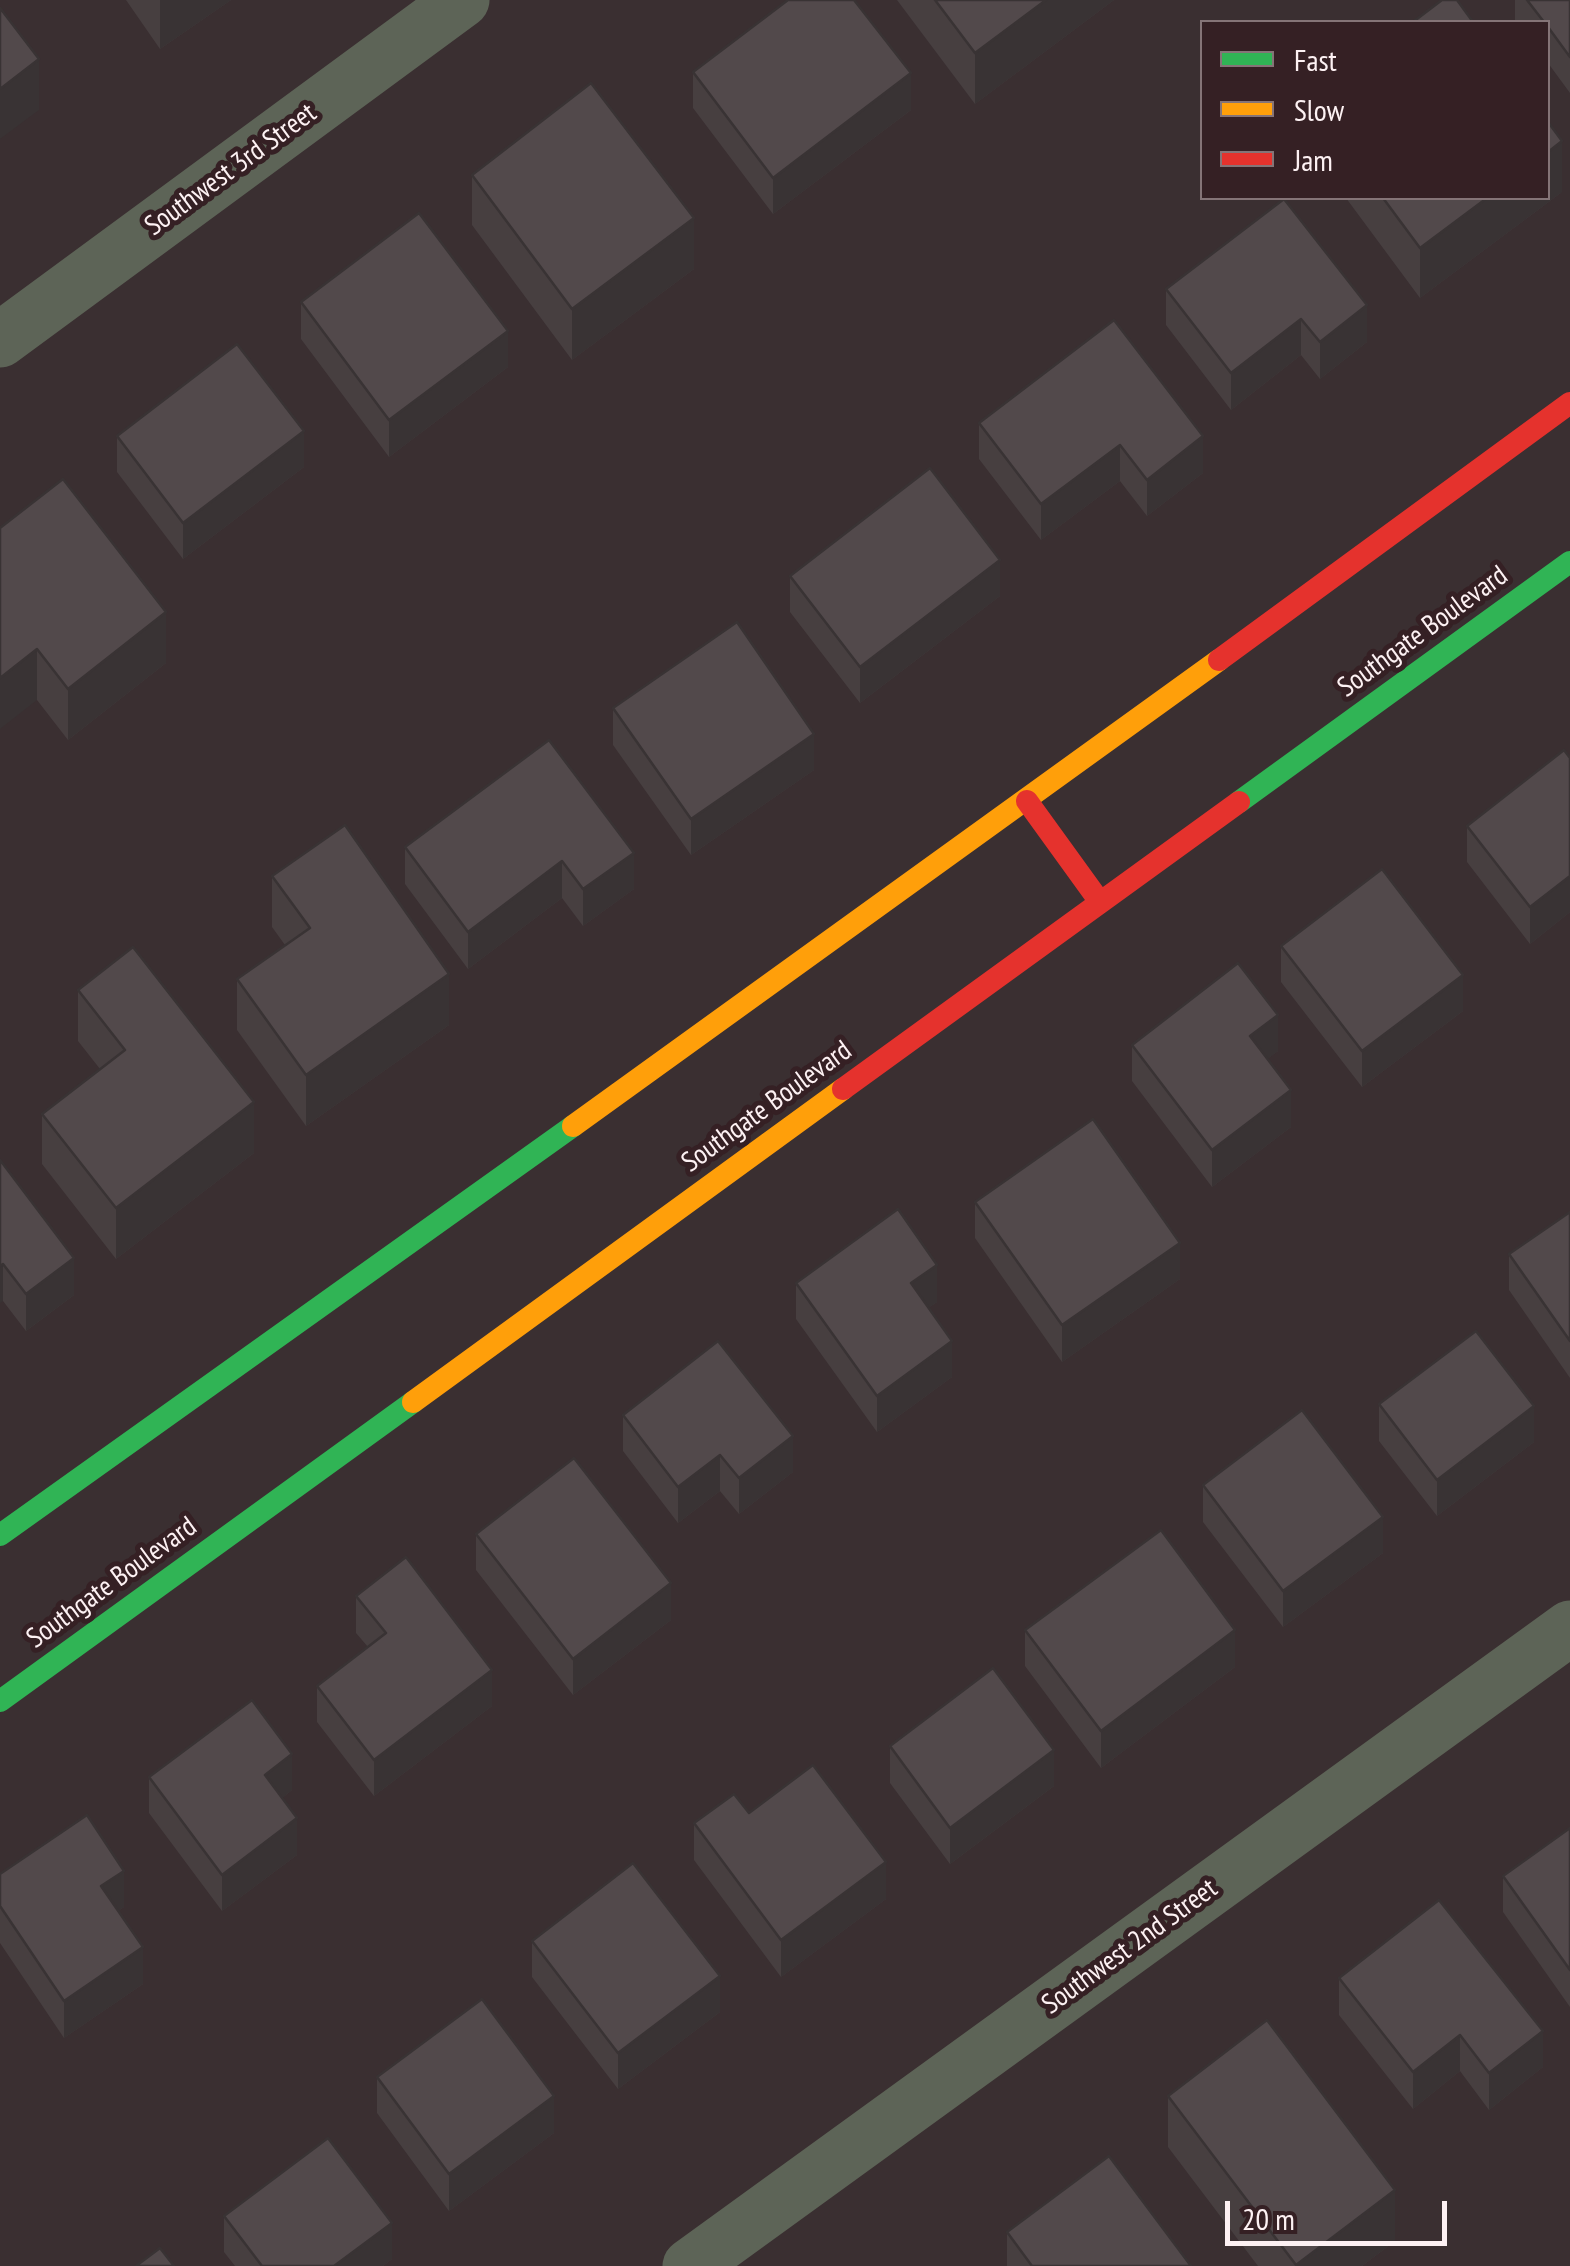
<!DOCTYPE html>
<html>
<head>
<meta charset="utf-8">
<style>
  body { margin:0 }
  #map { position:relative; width:1570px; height:2266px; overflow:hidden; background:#3a2f31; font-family:"PT Sans Narrow",sans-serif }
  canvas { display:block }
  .legend { position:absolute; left:1200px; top:20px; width:350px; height:180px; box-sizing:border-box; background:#352024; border:2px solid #857477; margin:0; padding:12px 18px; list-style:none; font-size:30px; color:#fdf1f3 }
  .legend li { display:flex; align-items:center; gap:20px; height:50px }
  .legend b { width:50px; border:2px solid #857477 }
  .scale { position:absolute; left:1225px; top:2201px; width:222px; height:45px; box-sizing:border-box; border:5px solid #fdf1f3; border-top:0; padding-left:12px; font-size:30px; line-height:35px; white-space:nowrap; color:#fdf1f3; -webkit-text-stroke:8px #352024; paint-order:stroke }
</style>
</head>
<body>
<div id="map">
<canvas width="1570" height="2266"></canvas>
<ul class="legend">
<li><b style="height:12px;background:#30b455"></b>Fast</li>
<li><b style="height:12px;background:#ff9f0a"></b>Slow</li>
<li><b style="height:12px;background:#e5322d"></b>Jam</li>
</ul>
<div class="scale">20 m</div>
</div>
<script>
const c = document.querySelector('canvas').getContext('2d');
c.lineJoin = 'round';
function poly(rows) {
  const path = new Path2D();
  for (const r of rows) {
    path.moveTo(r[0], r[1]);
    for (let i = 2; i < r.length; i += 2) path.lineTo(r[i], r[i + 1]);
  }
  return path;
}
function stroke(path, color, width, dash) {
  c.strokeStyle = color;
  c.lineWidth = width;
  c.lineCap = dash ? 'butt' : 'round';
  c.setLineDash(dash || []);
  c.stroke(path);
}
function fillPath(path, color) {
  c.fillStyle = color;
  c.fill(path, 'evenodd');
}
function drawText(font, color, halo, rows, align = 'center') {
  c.font = font + ' "PT Sans Narrow",sans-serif';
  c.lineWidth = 10;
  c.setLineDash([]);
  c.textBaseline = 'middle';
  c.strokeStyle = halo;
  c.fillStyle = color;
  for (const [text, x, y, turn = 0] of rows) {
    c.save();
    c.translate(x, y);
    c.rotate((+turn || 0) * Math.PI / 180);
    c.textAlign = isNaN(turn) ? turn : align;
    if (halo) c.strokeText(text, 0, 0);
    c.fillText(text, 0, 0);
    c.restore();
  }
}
const street = poly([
  [0,340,462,0],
  [690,2266,1570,1628]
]);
const fast = poly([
  [1239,802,1570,562],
  [0,1535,573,1126],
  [0,1701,413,1402]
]);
const slow = poly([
  [573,1126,1219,660],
  [413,1402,843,1089]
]);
const jam = poly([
  [1219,660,1570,403],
  [1027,801,1100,902],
  [843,1089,1239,802]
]);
const wall = poly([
  [126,0,231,0,160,49],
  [897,0,1114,0,975,104],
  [1515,0,1570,0,1570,93,1548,63,1548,22,1517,22,1515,20],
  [693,72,911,110,773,214,693,108],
  [472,175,694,269,572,360,472,225],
  [1562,192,1420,298,1346,198,1548,198],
  [1284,199,1367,342,1320,379,1301,355,1231,410,1166,325,1166,289],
  [301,302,508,367,389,457,301,339],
  [1114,320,1203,473,1147,516,1120,481,1041,540,979,459,979,423],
  [117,436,304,467,183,559,117,472],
  [0,528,166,663,68,740,37,700],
  [790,576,1000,596,860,703,790,612],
  [613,708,814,770,691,855,613,745],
  [549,740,634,889,583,926,562,898,468,969,405,884,405,847],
  [1570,758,1570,912,1530,944,1467,862,1467,826],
  [272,876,449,1025,306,1126,237,1030,237,979,285,945,272,927],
  [1281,946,1463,1011,1362,1087,1281,982],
  [78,990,254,1153,116,1259,42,1164,42,1114,100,1069,78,1041],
  [1132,1045,1278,1051,1267,1059,1291,1127,1212,1187,1132,1081],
  [0,1160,74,1295,26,1331,3,1301],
  [975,1202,1180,1279,1062,1362,975,1238],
  [1570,1212,1570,1378,1509,1290,1509,1254],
  [796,1283,937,1302,928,1308,952,1377,877,1432,796,1319],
  [1379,1404,1534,1442,1437,1516,1379,1441],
  [623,1415,793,1472,739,1514,720,1491,678,1523,623,1451],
  [1203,1485,1383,1553,1283,1627,1203,1522],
  [476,1534,671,1620,573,1695,476,1570],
  [356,1596,492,1706,374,1796,317,1722,317,1686,368,1647,356,1633],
  [1025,1630,1235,1667,1101,1768,1025,1666],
  [890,1746,1054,1786,950,1864,890,1783],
  [149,1777,292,1790,282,1798,297,1855,222,1911,149,1813],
  [749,1813,886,1899,781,1977,694,1860,694,1823],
  [1570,1828,1570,2007,1503,1912,1503,1876],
  [0,1874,124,1907,118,1911,143,1984,64,2038,0,1943],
  [532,1941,720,2012,618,2089,532,1977],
  [1339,1978,1543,2067,1489,2110,1460,2071,1413,2109,1339,2015],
  [377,2077,554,2133,449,2211,377,2113],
  [1168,2096,1395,2241,1362,2266,1258,2266,1168,2147],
  [224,2216,392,2259,383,2266,235,2266,224,2252],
  [1007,2232,1191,2266,1007,2266]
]);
const shadedWall = poly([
  [160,0,231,0,160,49],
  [1046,0,1114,0,975,104,975,53],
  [39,59,39,110,0,139,0,89],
  [911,73,911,110,773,214,773,178],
  [1562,141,1562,192,1420,298,1420,248,1487,198,1548,198,1548,152],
  [694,218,694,269,572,360,572,309],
  [1367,305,1367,342,1320,379,1320,342],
  [1301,319,1301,355,1231,410,1231,373],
  [508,331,508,367,389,457,389,420],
  [304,431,304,467,183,559,183,523],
  [1203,436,1203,473,1147,516,1147,480],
  [1120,445,1120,481,1041,540,1041,504],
  [1000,560,1000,596,860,703,860,667],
  [166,612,166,663,68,740,68,689],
  [37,649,37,700,0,729,0,678],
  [814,734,814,770,691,855,691,819],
  [634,853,634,889,583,926,583,889],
  [562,861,562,898,468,969,468,932],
  [1570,876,1570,912,1530,944,1530,907],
  [449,974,449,1025,306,1126,306,1075],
  [1463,975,1463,1011,1362,1087,1362,1051],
  [1278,1015,1278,1051,1250,1073,1250,1036],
  [1291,1090,1291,1127,1212,1187,1212,1150],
  [254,1102,254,1153,116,1259,116,1208],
  [1180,1243,1180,1279,1062,1362,1062,1325],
  [74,1258,74,1295,26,1331,26,1294],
  [3,1264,3,1301,0,1303,0,1266],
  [937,1265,937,1302,911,1320,911,1283],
  [952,1341,952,1377,877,1432,877,1396],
  [1534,1406,1534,1442,1437,1516,1437,1480],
  [793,1436,793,1472,739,1514,739,1478],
  [720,1455,720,1491,678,1523,678,1487],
  [1383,1517,1383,1553,1283,1627,1283,1591],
  [671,1583,671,1620,573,1695,573,1659],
  [1235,1630,1235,1667,1101,1768,1101,1731],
  [492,1670,492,1706,374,1796,374,1760],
  [1054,1750,1054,1786,950,1864,950,1828],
  [292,1754,292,1790,265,1812,265,1775],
  [297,1818,297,1855,222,1911,222,1875],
  [886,1862,886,1899,781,1977,781,1940],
  [124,1871,124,1907,101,1923,101,1886],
  [143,1947,143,1984,64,2038,64,2001],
  [720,1976,720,2012,618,2089,618,2053],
  [1543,2031,1543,2067,1489,2110,1489,2073],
  [1460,2035,1460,2071,1413,2109,1413,2072],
  [554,2096,554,2133,449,2211,449,2174],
  [1395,2190,1395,2241,1362,2266,1296,2266],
  [392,2223,392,2259,383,2266,334,2266]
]);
const building = poly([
  [788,0,854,0,911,73,773,178,693,72,788,0],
  [935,0,1046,0,975,53,935,0],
  [1442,0,1457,0,1473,22,1413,22,1442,0],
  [1527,0,1570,0,1570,57,1548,27,1548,22,1544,22,1527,0],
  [0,8,39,59,0,89,0,8],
  [591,83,694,218,572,309,472,175,591,83],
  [1548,122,1562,141,1548,152,1548,122],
  [1383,198,1487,198,1420,248,1383,198],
  [1284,199,1367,305,1320,342,1301,319,1231,373,1166,289,1284,199],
  [419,213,508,331,389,420,301,302,419,213],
  [1114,320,1203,436,1147,480,1120,445,1041,504,979,423,1114,320],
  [237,344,304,431,183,523,117,436,237,344],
  [930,468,1000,560,860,667,790,576,930,468],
  [63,479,166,612,68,689,37,649,0,678,0,528,63,479],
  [737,622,814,734,691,819,613,708,737,622],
  [549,740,634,853,583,889,562,861,468,932,405,847,549,740],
  [1564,750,1570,758,1570,876,1530,907,1467,826,1564,750],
  [345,825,449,974,306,1075,237,979,310,928,272,876,345,825],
  [1382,869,1463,975,1362,1051,1281,946,1382,869],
  [133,947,254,1102,116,1208,42,1114,125,1050,78,990,133,947],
  [1238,963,1278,1015,1250,1036,1291,1090,1212,1150,1132,1045,1238,963],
  [1093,1119,1180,1243,1062,1325,975,1202,1093,1119],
  [0,1160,74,1258,26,1294,3,1264,0,1266,0,1160],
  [898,1209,937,1265,911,1283,952,1341,877,1396,796,1283,898,1209],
  [1570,1212,1570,1341,1509,1254,1570,1212],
  [1476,1331,1534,1406,1437,1480,1379,1404,1476,1331],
  [718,1341,793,1436,739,1478,720,1455,678,1487,623,1415,718,1341],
  [1302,1410,1383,1517,1283,1591,1203,1485,1302,1410],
  [574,1458,671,1583,573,1659,476,1534,574,1458],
  [1161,1530,1235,1630,1101,1731,1025,1630,1161,1530],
  [406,1557,492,1670,374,1760,317,1686,386,1633,356,1596,406,1557],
  [993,1668,1054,1750,950,1828,890,1746,993,1668],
  [252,1700,292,1754,265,1775,297,1818,222,1875,149,1777,252,1700],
  [813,1765,886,1862,781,1940,694,1823,734,1794,749,1813,813,1765],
  [87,1815,124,1871,101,1886,143,1947,64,2001,0,1906,0,1874,87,1815],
  [1570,1828,1570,1970,1503,1876,1570,1828],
  [633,1863,720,1976,618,2053,532,1941,633,1863],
  [1439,1900,1543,2031,1489,2073,1460,2035,1413,2072,1339,1978,1439,1900],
  [482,1999,554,2096,449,2174,377,2077,482,1999],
  [1267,2020,1395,2190,1296,2265,1168,2096,1267,2020],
  [328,2138,392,2223,334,2266,262,2266,224,2216,328,2138],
  [1109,2156,1191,2266,1032,2266,1007,2232,1109,2156],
  [160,2248,174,2266,136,2266,160,2248]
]);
const streetNames = [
  ["Southwest 3rd Street",231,170,-36],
  ["Southgate Boulevard",1423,632,-36],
  ["Southgate Boulevard",767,1107,-36],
  ["Southgate Boulevard",112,1583,-36],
  ["Southwest 2nd Street",1130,1947,-36]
];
stroke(street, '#5d6457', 55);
stroke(fast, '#30b455', 22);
stroke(slow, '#ff9f0a', 22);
stroke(jam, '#e5322d', 22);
fillPath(wall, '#473f40');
fillPath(shadedWall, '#393334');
fillPath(building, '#52494b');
stroke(building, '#393334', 2.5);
drawText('28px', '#fdf1f3', '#352024', streetNames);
</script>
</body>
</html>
